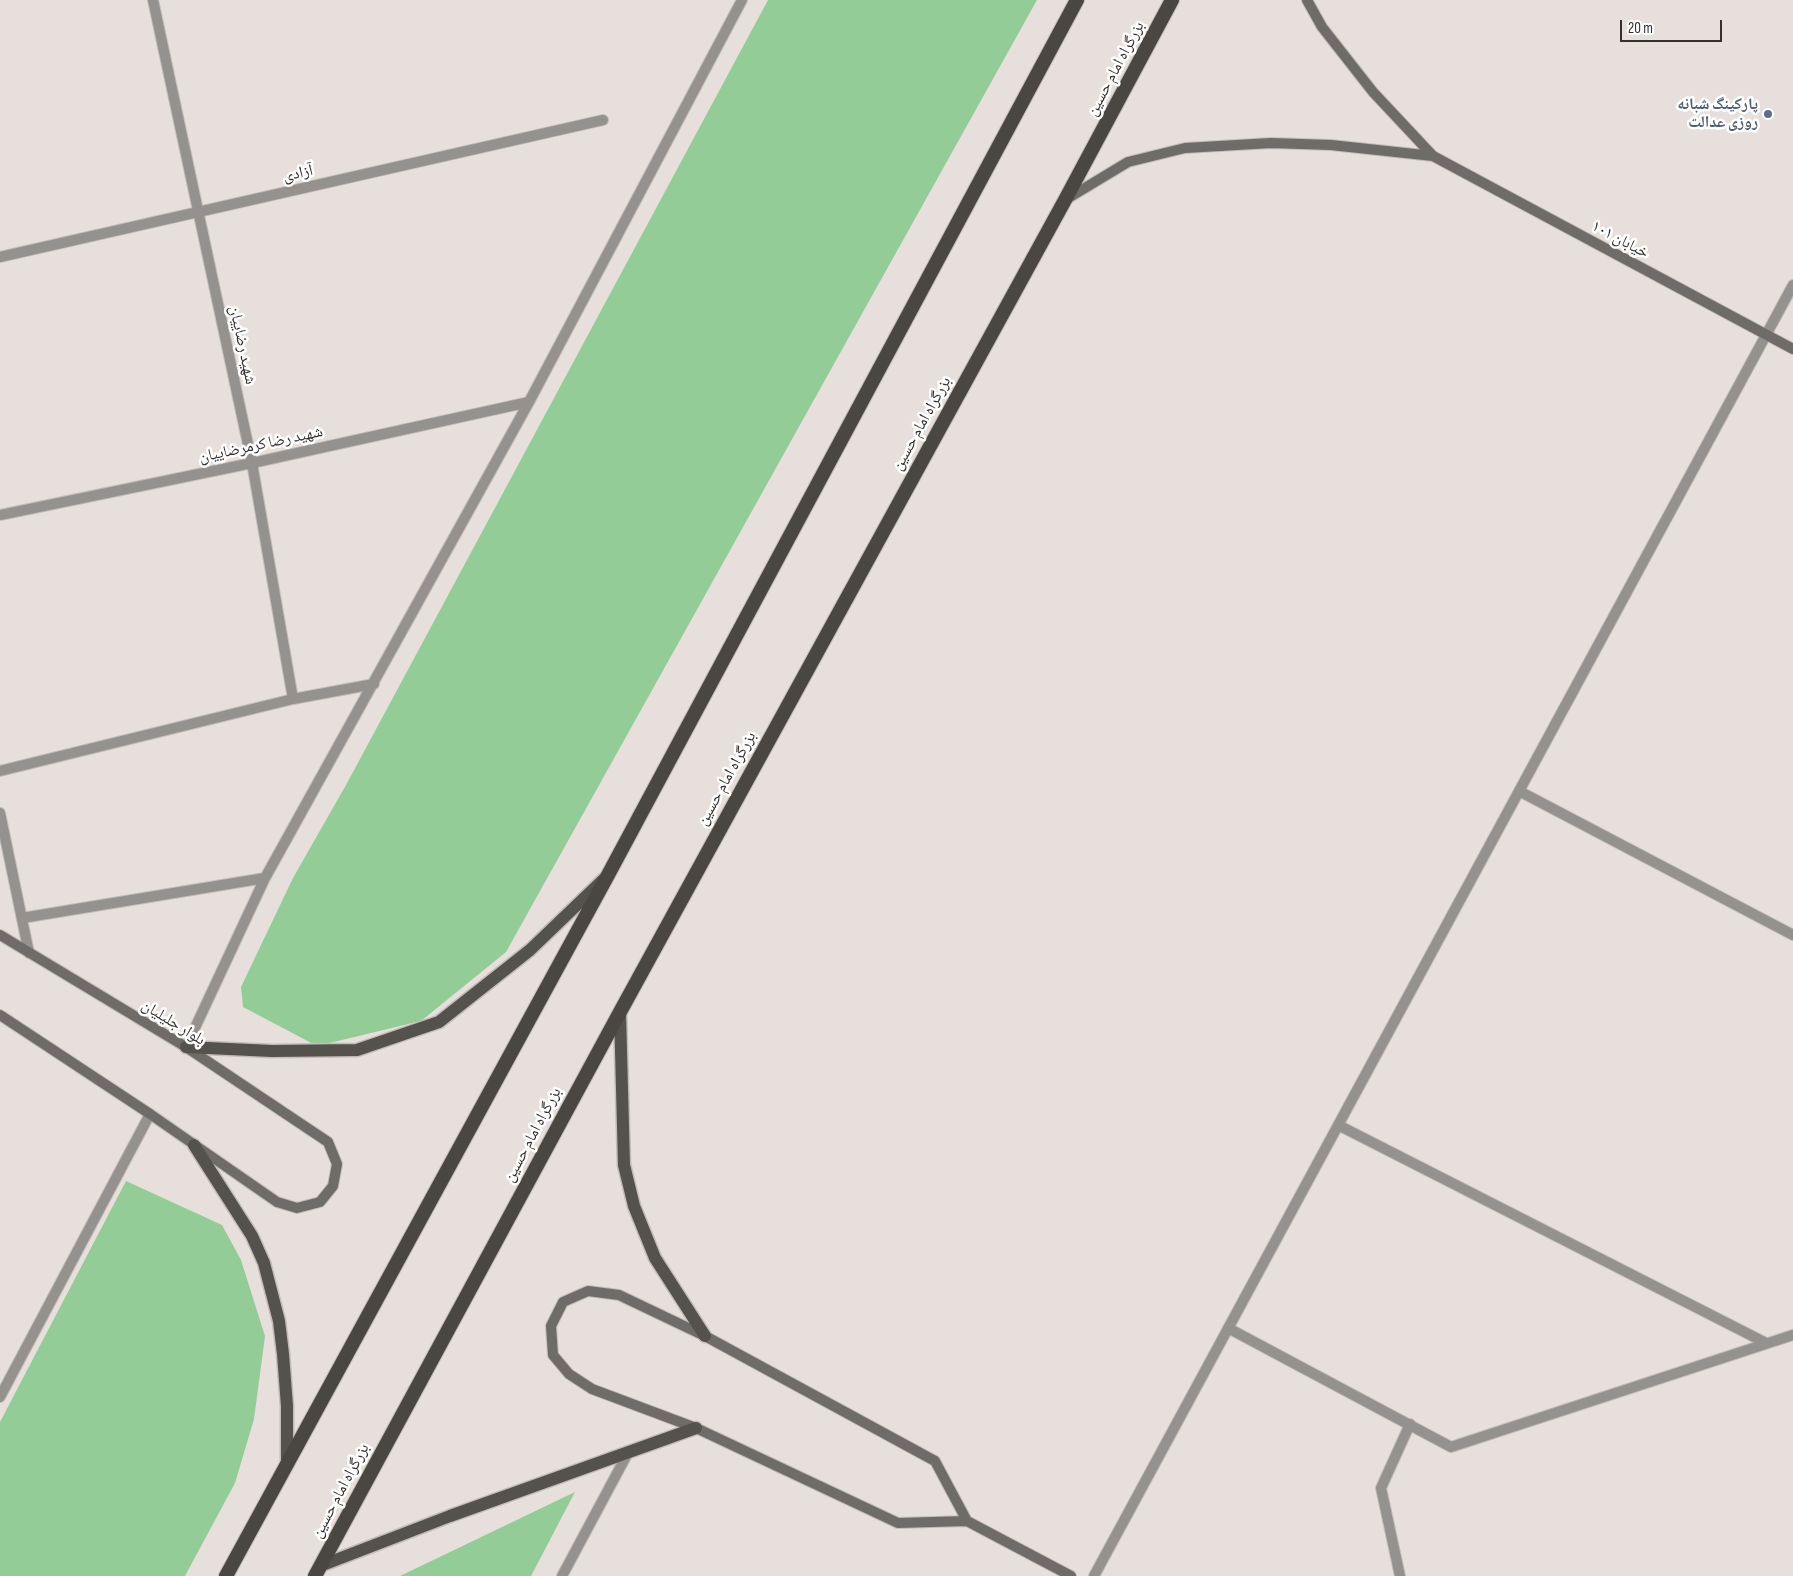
<!DOCTYPE html>
<html>
<head>
<meta charset="utf-8">
<style>
  body { margin:0 }
  #map { position:relative; width:1793px; height:1576px; overflow:hidden; background:#e7dfdc; font-family:"Sofia Sans Condensed",sans-serif }
  canvas { display:block }
  .scale { position:absolute; left:1620px; top:20px; width:102px; height:22px; box-sizing:border-box; border:2px solid #33302f; border-top:0; padding-left:6px; font-size:15px; line-height:18px; white-space:nowrap; color:#33302f; -webkit-text-stroke:4px #fff; paint-order:stroke }
</style>
</head>
<body>
<div id="map">
<canvas width="1793" height="1576"></canvas>
<div class="scale">20 m</div>
</div>
<script>
const c = document.querySelector('canvas').getContext('2d');
c.lineJoin = 'round';
function fillPath(path, color) {
  c.fillStyle = color;
  c.fill(path, 'evenodd');
}
function poly(rows) {
  const path = new Path2D();
  for (const r of rows) {
    path.moveTo(r[0], r[1]);
    for (let i = 2; i < r.length; i += 2) path.lineTo(r[i], r[i + 1]);
  }
  return path;
}
function stroke(path, color, width, dash) {
  c.strokeStyle = color;
  c.lineWidth = width;
  c.lineCap = dash ? 'butt' : 'round';
  c.setLineDash(dash || []);
  c.stroke(path);
}
function drawText(font, color, halo, rows, align = 'center') {
  c.font = font + ' "Sofia Sans Condensed","Noto Naskh Arabic",sans-serif';
  c.lineWidth = 5;
  c.setLineDash([]);
  c.textBaseline = 'middle';
  c.strokeStyle = halo;
  c.fillStyle = color;
  for (const [text, x, y, turn = 0] of rows) {
    c.save();
    c.translate(x, y);
    c.rotate((+turn || 0) * Math.PI / 180);
    c.textAlign = isNaN(turn) ? turn : align;
    if (halo) c.strokeText(text, 0, 0);
    c.fillText(text, 0, 0);
    c.restore();
  }
}
const green = poly([
  [768,0,1037,0,506,952,421,1021,317,1046,243,1007,241,987,293,878,346,785],
  [126,1181,222,1225,241,1260,265,1336,254,1419,235,1483,185,1576,0,1576,0,1422],
  [575,1492,531,1576,400,1576]
]);
const service = poly([
  [1766,335,1793,285]
]);
const minor = poly([
  [153,0,252,463,293,699],
  [0,257,603,120],
  [0,515,252,463,529,402],
  [0,771,293,699,374,684],
  [0,813,29,953],
  [22,918,265,878],
  [186,1047,265,878,529,402,742,0],
  [0,1397,150,1114]
]);
const tertiary = poly([
  [1519,791,1793,935],
  [1338,1125,1766,1343],
  [1228,1328,1451,1447,1793,1335],
  [562,1576,629,1451],
  [1094,1576,1766,335],
  [1400,1576,1381,1488,1410,1424]
]);
const secondary = poly([
  [1307,0,1322,27,1373,92,1433,156,1793,349],
  [1065,200,1128,162,1185,148,1271,143,1331,145,1433,156],
  [0,935,186,1047,328,1142,337,1164,333,1186,320,1202,297,1208,277,1202,150,1114,0,1015],
  [967,1521,935,1461,705,1336,619,1295,588,1291,563,1302,551,1326,553,1355,569,1374,592,1389,696,1428,898,1523,967,1521,1071,1576]
]);
const primary = poly([
  [620,1012,624,1165,634,1206,655,1258,705,1336],
  [186,1047,272,1051,357,1050,439,1022,530,950,604,879],
  [194,1145,252,1236,264,1263,279,1321,283,1354,287,1406,287,1460],
  [320,1566,450,1516,696,1428]
]);
const trunk = poly([
  [226,1576,608,875,1077,0],
  [315,1576,620,1012,1065,200,1172,0]
]);
const markers = [
  [1768,114,5,"#5c6f8a"]
];
const streetNames = [
  ["بزرگراه امام حسین",1116,69,-62],
  ["آزادی",298,174,-13],
  ["خیابان ۱۰۱",1620,240,28],
  ["شهید رضاییان",242,345,78],
  ["بزرگراه امام حسین",922,424,-61],
  ["شهید رضا کرمرضاییان",261,445,-12],
  ["بزرگراه امام حسین",727,779,-61],
  ["بلوار جلیلیان",173,1023,32],
  ["بزرگراه امام حسین",533,1135,-62],
  ["بزرگراه امام حسین",341,1491,-62]
];
const serviceNames = [
  ["پارکینگ شبانه",1758,105],
  ["روزی عدالت",1758,123]
];
fillPath(green, '#93cc97');
stroke(service, '#c3bcb9', 12);
stroke(minor, '#c3bcb9', 12);
stroke(tertiary, '#c3bcb9', 12);
stroke(secondary, '#c3bcb9', 12);
stroke(primary, '#c3bcb9', 15);
stroke(trunk, '#c3bcb9', 16);
stroke(service, '#94918f', 10);
stroke(minor, '#94918f', 10);
stroke(tertiary, '#94918f', 10);
stroke(secondary, '#6f6b68', 10);
stroke(primary, '#55514d', 12);
stroke(trunk, '#4a4642', 14);
for (const [x, y, r, color] of markers) {
  const dot = new Path2D();
  dot.arc(x, y, r, 0, 2 * Math.PI);
  c.fillStyle = color;
  c.fill(dot);
  stroke(dot, '#fff', 2);
}
drawText('16px', '#33302f', '#fff', streetNames);
drawText('bold 16px', '#4e5e75', '#fff', serviceNames, 'right');
</script>
</body>
</html>
